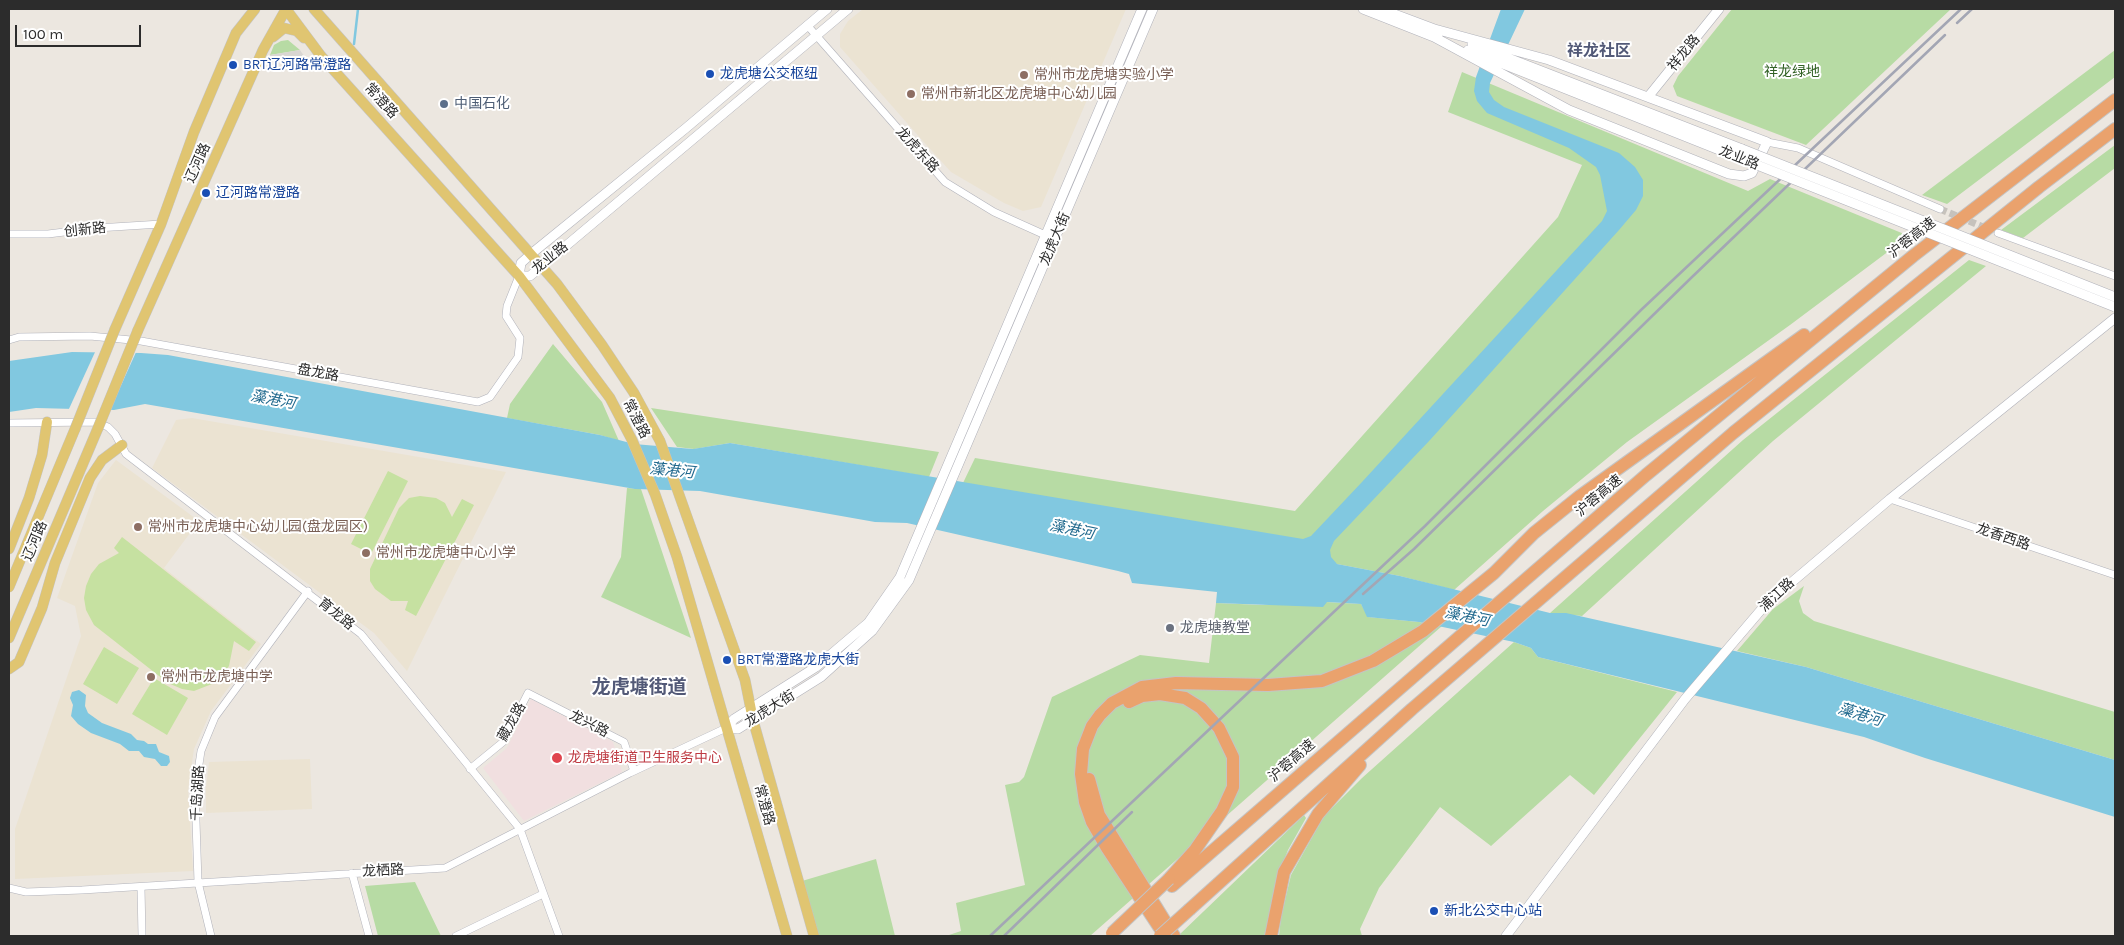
<!DOCTYPE html>
<html>
<head>
<meta charset="utf-8">
<style>
  body { margin:0 }
  #map { position:relative; width:2124px; height:945px; overflow:hidden; background:#ece7e0; font-family:Karla,sans-serif }
  canvas { display:block }
  .frame { position:absolute; inset:0; border:10px solid #2c2c2c; pointer-events:none }
  .scale { position:absolute; left:15px; top:25px; width:126px; height:22px; box-sizing:border-box; border:2px solid #2c2c2c; border-top:0; padding-left:6px; font-size:15px; line-height:18px; white-space:nowrap; color:#2c2c2c; -webkit-text-stroke:4px #fff; paint-order:stroke }
</style>
</head>
<body>
<div id="map">
<canvas width="2124" height="945"></canvas>
<div class="frame"></div>
<div class="scale">100 m</div>
</div>
<script>
const c = document.querySelector('canvas').getContext('2d');
c.lineJoin = 'round';
function fillPath(path, color) {
  c.fillStyle = color;
  c.fill(path, 'evenodd');
}
function poly(rows) {
  const path = new Path2D();
  for (const r of rows) {
    path.moveTo(r[0], r[1]);
    for (let i = 2; i < r.length; i += 2) path.lineTo(r[i], r[i + 1]);
  }
  return path;
}
function stroke(path, color, width, dash) {
  c.strokeStyle = color;
  c.lineWidth = width;
  c.lineCap = dash ? 'butt' : 'round';
  c.setLineDash(dash || []);
  c.stroke(path);
}
function drawText(font, color, halo, rows, align = 'center') {
  c.font = font + ' Karla,"Noto Sans SC",sans-serif';
  c.lineWidth = 4;
  c.setLineDash([]);
  c.textBaseline = 'middle';
  c.strokeStyle = halo;
  c.fillStyle = color;
  for (const [text, x, y, turn = 0] of rows) {
    c.save();
    c.translate(x, y);
    c.rotate((+turn || 0) * Math.PI / 180);
    c.textAlign = isNaN(turn) ? turn : align;
    if (halo) c.strokeText(text, 0, 0);
    c.fillText(text, 0, 0);
    c.restore();
  }
}
const education = poly([
  [863,9,1126,9,1041,207,1023,211,1004,203,951,172,922,140,840,47,840,34,848,21],
  [192,418,506,472,407,671,374,633,152,468,176,420],
  [116,460,199,521,164,568,261,644,211,711,194,749,188,790,193,871,15,879,15,829,81,636,75,606,57,598,98,483],
  [310,759,312,809,206,813,206,787,209,762]
]);
const medical = poly([
  [531,699,613,742,622,772,524,821,483,768,507,748]
]);
const green = poly([
  [1732,9,1951,9,1806,145,1677,96,1673,86,1678,76],
  [288,40,300,50,270,55,274,45,281,41],
  [2115,50,2115,77,1947,204,1922,195],
  [1462,72,1748,191,1770,179,1909,236,1790,325,1627,442,1543,511,1454,590,1400,576,1279,553,1281,536,963,483,975,458,1295,511,1558,217,1582,165,1448,112],
  [2115,145,2115,168,2023,238,2001,230],
  [1969,260,1986,266,1773,441,1582,616,1550,613,1743,440],
  [553,344,602,402,619,441,600,435,507,418,510,404],
  [651,408,939,452,929,477,730,443,694,449,677,447],
  [627,488,641,489,691,638,601,597,621,557],
  [1804,586,1799,601,1803,613,1814,621,2115,712,2115,760,1806,667,1737,651,1773,609],
  [1326,602,1361,604,1368,617,1419,622,1442,626,1090,936,946,936,961,931,956,903,1025,885,1005,785,1019,782,1024,777,1052,697,1140,655,1209,663,1216,603,1262,605],
  [1514,642,1531,648,1538,657,1677,692,1594,795,1570,775,1491,846,1440,807,1379,888,1360,929,1362,936,1279,936,1281,917,1291,875,1324,816,1362,778],
  [1304,815,1306,818,1288,850,1276,881,1265,936,1180,936,1179,935],
  [876,859,895,936,818,936,802,881],
  [415,882,441,936,378,936,365,886]
]);
const pitch = poly([
  [388,471,408,481,371,554,351,544],
  [420,496,436,498,445,503,452,517,462,499,474,505,416,616,405,610,408,601,391,601,375,589,370,581,370,569,399,508,409,498],
  [122,537,256,642,249,651,234,641,229,666,217,682,194,691,182,689,168,683,94,625,86,610,84,598,86,586,91,574,99,564,119,553,114,548],
  [104,647,139,668,117,704,83,684],
  [154,678,188,698,167,735,132,714]
]);
const plaza = poly([
  [300,50,304,56,267,61,270,55]
]);
const water = poly([
  [1501,9,1525,9,1490,83,1489,92,1494,100,1504,107,1619,153,1635,167,1643,180,1643,196,1636,210,1619,230,1430,440,1334,541,1330,550,1331,557,1337,564,1400,576,1550,613,1566,613,1806,667,2115,760,2115,817,1925,758,1864,737,1538,657,1531,648,1514,642,1419,622,1367,617,1361,604,1327,602,1323,607,1216,603,1217,592,1132,583,1129,574,1118,571,907,523,875,522,700,491,635,489,145,404,114,410,36,408,9,412,9,361,72,352,141,353,168,355,600,435,634,444,693,449,730,443,1303,539,1311,536,1362,482,1602,221,1607,211,1600,175,1596,167,1569,148,1487,113,1477,101,1474,91,1476,77],
  [79,690,86,695,85,706,88,713,102,723,131,734,137,740,144,741,148,744,156,744,159,752,169,756,170,762,167,766,161,766,155,759,144,757,139,751,129,751,120,744,91,733,78,724,71,716,73,705,70,698,72,692]
]);
const pier = poly([
  [96,350,137,350,109,412,68,411]
]);
const stream = poly([
  [354,44,358,9]
]);
const minorTunnel = poly([
  [1940,209,1988,229]
]);
const minor = poly([
  [807,25,945,182,994,212,1054,239],
  [1767,142,1798,148,1940,209],
  [1998,233,2115,276],
  [9,234,48,234,97,228,161,224],
  [9,340,19,337,90,336,141,341,478,402,490,397,518,357,520,338,506,316,507,306,519,276],
  [9,423,95,422,108,427,115,434,126,454,361,634,520,829,559,936],
  [1890,499,2115,575],
  [470,769,503,742,528,693,624,742,634,771],
  [352,873,369,936],
  [9,888,26,892,82,890,445,868,630,773,726,728],
  [141,888,142,936],
  [211,936,198,882,195,791,201,751,215,717,308,591],
  [456,936,543,894]
]);
const tertiary = poly([
  [827,9,686,128,531,254,521,263,519,276,530,276,536,271,848,9],
  [1363,9,1439,39],
  [1381,9,1437,30],
  [1431,28,1549,60,1767,142,1752,173,1744,176,1729,174,1569,110,1434,37],
  [1472,44,1742,149],
  [1468,50,1737,157],
  [1648,97,1719,9],
  [726,728,738,729,821,677,872,631,909,580,1153,9],
  [726,728,734,719,816,667,868,623,900,577,1142,9],
  [1506,936,1685,699,1766,604,1890,499,2115,318]
]);
const primary = poly([
  [286,9,321,56,519,276,610,398,632,440,655,494,677,557,787,936],
  [314,9,557,284,602,345,634,393,660,441,745,680,753,720,814,936],
  [273,37,284,28,297,31,304,38],
  [115,329,161,224,194,132,236,33,255,9],
  [138,330,263,50,286,9],
  [9,549,29,498,42,455,47,422],
  [9,587,75,429],
  [9,638,98,428],
  [9,669,19,662,42,608,55,563,90,478,102,460,122,445]
]);
const motorway = poly([
  [1129,702,1142,696,1160,694,1185,698,1201,708,1219,728,1233,757,1233,787,1222,811,1195,850,1169,879],
  [1089,779,1099,815,1174,936],
  [1172,886,1646,475,1913,256,2115,100],
  [1190,909,1412,709,1733,433,2039,187,2115,129],
  [1165,936,1107,848,1092,822,1085,802,1081,774,1083,749,1092,726,1100,715,1112,703,1142,687,1176,683,1268,685,1322,681,1373,661,1423,631,1494,573,1534,533,1580,496,1804,335],
  [1271,936,1284,872,1318,814,1360,765]
]);
const rail = poly([
  [1957,23,1972,9],
  [1363,594,1414,549,1691,278,1945,35],
  [990,936,1425,526,1641,310,1961,9],
  [1004,936,1132,812]
]);
const tertiaryBridge = poly([
  [1742,149,2115,297],
  [1737,157,2115,307]
]);
const primaryBridge = poly([
  [98,428,138,330],
  [75,429,115,329]
]);
const motorwayBridge = poly([
  [1112,933,1169,879],
  [1160,936,1190,909]
]);
const markers = [
  [233,65,5,"#1a4fb4"],
  [710,74,5,"#1a4fb4"],
  [1024,75,5,"#8d6e63"],
  [911,94,5,"#8d6e63"],
  [444,104,5,"#5c6f8a"],
  [206,193,5,"#1a4fb4"],
  [138,527,5,"#8d6e63"],
  [366,553,5,"#8d6e63"],
  [1170,628,5,"#6b7280"],
  [727,660,5,"#1a4fb4"],
  [151,677,5,"#8d6e63"],
  [557,758,6,"#e0444e"],
  [1434,911,5,"#1a4fb4"]
];
const streetNames = [
  ["祥龙路",1684,53,-51],
  ["常澄路",381,101,48],
  ["龙虎东路",917,150,48],
  ["龙业路",1739,158,22],
  ["辽河路",198,163,-66],
  ["创新路",85,230,-6],
  ["沪蓉高速",1912,238,-38],
  ["龙虎大街",1055,239,-67],
  ["龙业路",550,258,-39],
  ["盘龙路",318,373,10],
  ["常澄路",636,419,63],
  ["沪蓉高速",1599,496,-40],
  ["龙香西路",2003,537,19],
  ["辽河路",35,541,-67],
  ["浦江路",1777,595,-43],
  ["育龙路",336,614,39],
  ["龙虎大街",770,709,-32],
  ["藏龙路",512,722,-61],
  ["龙兴路",589,724,27],
  ["沪蓉高速",1292,761,-41],
  ["千岛湖路",198,793,-87],
  ["常澄路",764,805,74],
  ["龙栖路",383,871,-3]
];
const transitNames = [
  ["BRT辽河路常澄路",243,65],
  ["龙虎塘公交枢纽",720,74],
  ["辽河路常澄路",216,193],
  ["BRT常澄路龙虎大街",737,660],
  ["新北公交中心站",1444,911]
];
const parkNames = [
  ["祥龙绿地",1792,72]
];
const educationNames = [
  ["常州市龙虎塘实验小学",1034,75],
  ["常州市新北区龙虎塘中心幼儿园",921,94],
  ["常州市龙虎塘中心幼儿园(盘龙园区)",148,527],
  ["常州市龙虎塘中心小学",376,553],
  ["常州市龙虎塘中学",161,677]
];
const serviceNames = [
  ["中国石化",454,104]
];
const worshipNames = [
  ["龙虎塘教堂",1180,628]
];
const healthNames = [
  ["龙虎塘街道卫生服务中心",568,758]
];
const waterNames = [
  ["藻港河",273,400,11],
  ["藻港河",672,471,6],
  ["藻港河",1072,530,12],
  ["藻港河",1467,617,12],
  ["藻港河",1860,715,17]
];
const quarterNames = [
  ["祥龙社区",1599,51]
];
const districtNames = [
  ["龙虎塘街道",639,688]
];
fillPath(education, '#ebe3d2');
fillPath(medical, '#f1dfe0');
fillPath(green, '#b7dba4');
fillPath(pitch, '#c6e1a1');
fillPath(plaza, '#d9d6d2');
fillPath(water, '#81c8e0');
fillPath(pier, '#ece7e0');
stroke(stream, '#81c8e0', 2.5);
stroke(minorTunnel, '#c6c2bc', 7, [7, 3.5]);
stroke(minor, '#b1b2ba', 8);
stroke(tertiary, '#b1b2ba', 10);
stroke(primary, '#c4c4c4', 11);
stroke(motorway, '#c4c4c4', 14);
stroke(minor, '#fff', 7);
stroke(tertiary, '#fff', 9);
stroke(primary, '#e0c571', 10);
stroke(motorway, '#eaa26d', 12);
stroke(rail, '#a3a6b4', 2.5);
stroke(tertiaryBridge, '#b1b2ba', 10, []);
stroke(primaryBridge, '#c4c4c4', 11, []);
stroke(motorwayBridge, '#c4c4c4', 14, []);
stroke(tertiaryBridge, '#fff', 9);
stroke(primaryBridge, '#e0c571', 10);
stroke(motorwayBridge, '#eaa26d', 12);
for (const [x, y, r, color] of markers) {
  const dot = new Path2D();
  dot.arc(x, y, r, 0, 2 * Math.PI);
  c.fillStyle = color;
  c.fill(dot);
  stroke(dot, '#fff', 2);
}
drawText('14px', '#2c2c2c', '#fff', streetNames);
drawText('14px', '#164399', '#fff', transitNames, 'left');
drawText('14px', '#316124', '#fff', parkNames);
drawText('14px', '#785e54', '#fff', educationNames, 'left');
drawText('14px', '#4e5e75', '#fff', serviceNames, 'left');
drawText('14px', '#5b616d', '#fff', worshipNames, 'left');
drawText('14px', '#be3a42', '#fff', healthNames, 'left');
drawText('italic 15px', '#1f688d', '#fff', waterNames);
drawText('bold 16px', '#525977', '#fff', quarterNames);
drawText('bold 19px', '#525977', '#fff', districtNames);
</script>
</body>
</html>
